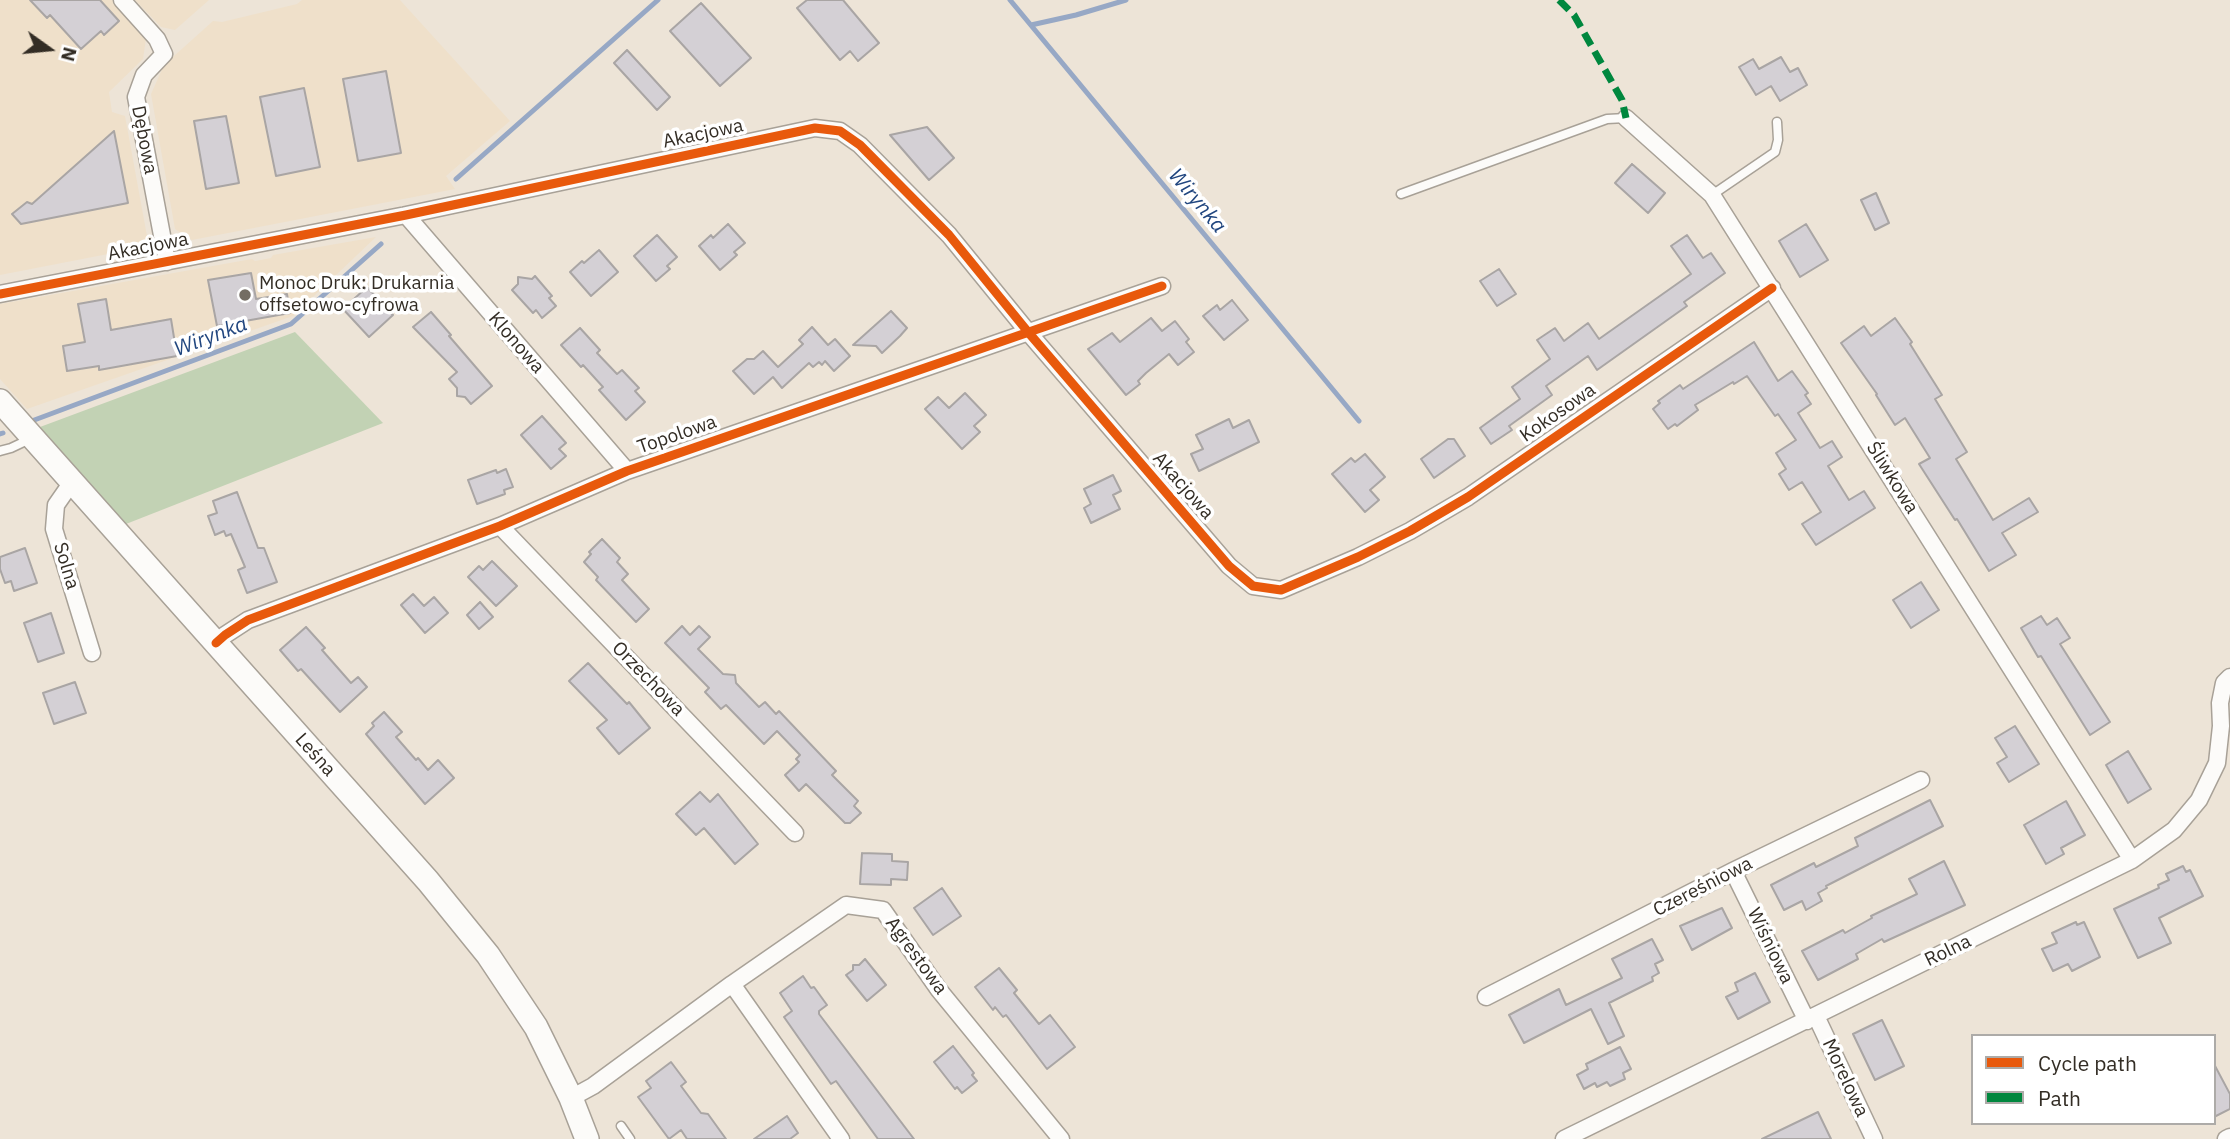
<!DOCTYPE html>
<html>
<head>
<meta charset="utf-8">
<style>
  body { margin:0 }
  #map { position:relative; width:2230px; height:1139px; overflow:hidden; background:#ede4d7; font-family:"IBM Plex Sans",sans-serif }
  canvas { display:block }
  .legend { position:absolute; left:1971px; top:1034px; width:245px; height:91px; box-sizing:border-box; background:#fff; border:2px solid #adaba8; margin:0; padding:9px 12px; list-style:none; font-size:21px; color:#332d25 }
  .legend li { display:flex; align-items:center; gap:14px; height:35px }
  .legend b { width:35px; border:2px solid #adaba8 }
  .north { position:absolute; left:14px; top:14px; width:70px; height:70px; -webkit-text-stroke:5px #fff; paint-order:stroke; rotate:105deg; font-size:19px; font-weight:700; line-height:28px; text-align:center; color:#332d25 }
  .north::after { content:''; display:block; margin:auto; width:24px; height:32px; background:#332d25; clip-path:polygon(50% 0,100% 100%,50% 72%,0 100%) }
</style>
</head>
<body>
<div id="map">
<canvas width="2230" height="1139"></canvas>
<ul class="legend">
<li><b style="height:9px;background:#e8590c"></b>Cycle path</li>
<li><b style="height:9px;background:#00873e"></b>Path</li>
</ul>
<div class="north">N</div>
</div>
<script>
const c = document.querySelector('canvas').getContext('2d');
c.lineJoin = 'round';
function fillPath(path, color) {
  c.fillStyle = color;
  c.fill(path, 'evenodd');
}
function poly(rows) {
  const path = new Path2D();
  for (const r of rows) {
    path.moveTo(r[0], r[1]);
    for (let i = 2; i < r.length; i += 2) path.lineTo(r[i], r[i + 1]);
  }
  return path;
}
function stroke(path, color, width, dash) {
  c.strokeStyle = color;
  c.lineWidth = width;
  c.lineCap = dash ? 'butt' : 'round';
  c.setLineDash(dash || []);
  c.stroke(path);
}
function drawText(font, color, halo, rows, align = 'center') {
  c.font = font + ' "IBM Plex Sans",sans-serif';
  c.lineWidth = 7;
  c.setLineDash([]);
  c.textBaseline = 'middle';
  c.strokeStyle = halo;
  c.fillStyle = color;
  for (const [text, x, y, turn = 0] of rows) {
    c.save();
    c.translate(x, y);
    c.rotate((+turn || 0) * Math.PI / 180);
    c.textAlign = isNaN(turn) ? turn : align;
    if (halo) c.strokeText(text, 0, 0);
    c.fillText(text, 0, 0);
    c.restore();
  }
}
const built = poly([
  [0,0,112,0,146,38,143,59,109,92,112,112,125,116,147,236,139,248,0,275],
  [135,0,209,0,175,30,161,27],
  [302,0,400,0,510,121,446,176,455,189,192,240,175,229,151,94,164,65,213,21,222,22,297,4],
  [376,237,293,316,27,409,0,379,0,304,252,259,255,261,271,258,273,255]
]);
const green = poly([
  [295,332,383,423,126,524,40,427]
]);
const stream = poly([
  [1010,0,1359,421],
  [1031,25,1076,15,1126,0],
  [456,179,658,0],
  [29,422,291,324,381,244],
  [0,434,3,433]
]);
const building = poly([
  [30,0,100,0,119,21,104,35,101,31,81,49,50,15,47,18,30,0],
  [807,0,843,0,879,43,858,61,850,51,840,60,797,8,807,0],
  [701,3,751,58,720,86,670,31,701,3],
  [627,50,670,97,657,110,614,63,627,50],
  [1781,57,1790,72,1798,68,1807,85,1780,101,1771,86,1756,95,1739,67,1753,59,1759,69,1781,57],
  [386,71,401,153,358,161,343,79,386,71],
  [304,88,320,167,276,176,260,97,304,88],
  [226,116,239,183,206,189,194,121,226,116],
  [927,127,954,158,929,180,890,135,927,127],
  [114,131,128,203,21,224,12,214,27,202,32,204,114,131],
  [1632,164,1665,193,1648,213,1615,183,1632,164],
  [1876,193,1889,223,1875,230,1861,200,1876,193],
  [728,224,745,243,734,252,737,255,720,270,699,246,711,235,713,238,728,224],
  [1806,224,1828,260,1800,277,1779,241,1806,224],
  [657,235,677,257,667,266,670,269,656,281,634,256,657,235],
  [1687,235,1703,258,1711,253,1725,273,1684,302,1687,306,1597,370,1588,356,1546,386,1552,395,1509,426,1512,430,1491,444,1480,428,1520,399,1512,387,1550,359,1537,340,1555,328,1564,341,1588,323,1599,339,1691,274,1671,246,1687,235],
  [599,250,618,272,591,296,570,272,582,261,584,263,599,250],
  [1499,269,1516,294,1497,306,1480,281,1499,269],
  [251,273,256,299,287,294,290,313,217,326,208,280,251,273],
  [535,276,552,296,549,298,556,306,542,318,536,310,533,313,512,290,518,284,518,277,532,279,535,276],
  [367,287,393,315,369,337,343,309,367,287],
  [106,299,111,330,171,319,177,356,99,370,99,366,67,371,63,346,85,342,78,304,106,299],
  [1232,300,1248,320,1224,340,1203,316,1217,305,1220,310,1232,300],
  [891,311,907,328,900,336,882,353,876,346,853,345,891,311],
  [431,312,451,335,449,336,492,386,471,404,465,397,457,396,457,388,449,379,457,372,413,327,431,312],
  [1151,318,1162,331,1175,321,1189,339,1186,342,1194,352,1178,365,1169,354,1146,373,1138,381,1140,384,1126,395,1088,349,1112,333,1120,342,1151,318],
  [1895,318,1912,342,1910,344,1942,395,1935,399,1967,452,1956,459,1993,520,2029,498,2038,512,2002,533,2016,555,1989,571,1957,519,1955,520,1919,464,1930,458,1905,418,1895,425,1876,395,1877,394,1841,343,1864,326,1871,336,1895,318],
  [812,327,828,345,835,339,850,356,834,371,825,361,822,365,819,362,813,367,809,363,782,388,773,377,754,394,733,371,747,359,754,359,763,351,778,367,803,344,799,340,812,327],
  [580,328,600,350,597,353,617,374,622,370,639,388,635,391,645,402,626,420,599,390,603,387,583,365,581,367,561,345,580,328],
  [1754,342,1778,381,1792,371,1808,393,1805,395,1811,404,1798,413,1820,448,1832,441,1842,457,1828,466,1849,500,1864,491,1875,508,1816,545,1802,524,1821,512,1802,482,1789,490,1779,474,1786,469,1776,453,1796,440,1778,414,1775,416,1747,376,1734,384,1733,382,1695,405,1698,410,1677,426,1675,424,1668,429,1653,409,1660,403,1658,401,1680,385,1683,389,1754,342],
  [965,393,986,415,974,426,980,432,962,449,925,409,938,397,949,408,965,393],
  [542,416,566,443,559,449,566,456,551,469,521,435,542,416],
  [1229,419,1233,428,1249,420,1259,442,1199,471,1191,454,1203,449,1196,435,1229,419],
  [1448,439,1454,439,1465,456,1434,478,1421,459,1448,439],
  [1365,454,1385,477,1370,490,1379,500,1365,512,1332,474,1351,458,1355,462,1365,454],
  [506,469,513,487,504,490,505,494,477,504,468,480,496,470,497,473,506,469],
  [1113,475,1121,491,1113,495,1120,509,1091,523,1084,508,1091,504,1084,489,1113,475],
  [237,492,258,548,264,548,277,582,247,593,238,570,245,567,231,534,226,536,224,531,215,535,208,516,217,513,213,501,237,492],
  [602,539,620,558,617,562,628,574,622,580,649,609,636,622,596,580,598,577,584,562,591,554,589,552,602,539],
  [25,548,37,583,14,591,11,581,5,583,0,569,0,557,25,548],
  [492,561,517,586,496,606,468,577,479,566,483,570,492,561],
  [1921,582,1939,610,1911,628,1893,600,1921,582],
  [413,594,424,606,434,597,448,613,425,633,401,605,413,594],
  [480,602,493,617,479,629,467,615,480,602],
  [51,613,64,653,38,662,24,623,51,613],
  [2041,616,2047,625,2057,618,2070,638,2060,644,2110,722,2090,735,2041,656,2038,657,2021,628,2041,616],
  [682,626,690,635,699,626,710,637,698,649,723,674,735,675,736,683,759,707,765,702,776,714,779,711,836,771,832,775,858,801,854,806,861,813,850,823,845,823,806,784,799,791,785,775,799,762,796,759,800,755,777,731,764,744,726,705,721,709,705,692,709,688,665,643,682,626],
  [306,627,325,648,322,650,351,683,358,677,367,687,340,712,301,669,298,671,280,650,306,627],
  [588,663,627,704,629,702,650,728,619,754,597,728,607,720,569,681,588,663],
  [75,682,86,713,54,724,43,693,75,682],
  [384,712,402,732,396,737,416,760,418,758,428,770,438,760,454,778,425,804,366,734,374,726,372,723,384,712],
  [2015,726,2039,764,2009,782,1997,763,2007,757,1995,738,2015,726],
  [2128,751,2151,789,2128,803,2106,765,2128,751],
  [700,792,710,802,718,794,758,844,735,864,704,828,696,835,676,814,700,792],
  [1930,800,1943,826,1826,886,1827,888,1818,893,1822,901,1806,910,1802,901,1784,910,1771,885,1814,863,1816,867,1858,846,1855,838,1930,800],
  [2066,801,2085,835,2061,848,2064,854,2046,864,2024,825,2066,801],
  [862,853,892,854,892,861,908,862,907,880,891,879,891,885,860,884,862,853],
  [1944,861,1965,905,1884,942,1882,939,1856,954,1858,959,1818,980,1802,951,1843,930,1845,933,1872,918,1871,916,1917,894,1909,879,1944,861],
  [2183,866,2186,872,2190,870,2203,896,2159,918,2171,943,2138,958,2114,909,2159,888,2158,885,2169,880,2166,874,2183,866],
  [942,888,961,916,933,935,914,908,942,888],
  [1722,908,1732,928,1692,950,1680,926,1722,908],
  [2076,922,2077,925,2084,922,2100,957,2072,971,2068,964,2053,971,2042,949,2057,943,2052,933,2076,922],
  [1652,939,1663,960,1655,964,1659,973,1652,977,1653,981,1609,1003,1624,1036,1608,1044,1591,1009,1524,1043,1509,1015,1559,989,1566,1005,1622,978,1612,959,1652,939],
  [865,959,886,985,867,1001,846,975,853,970,853,965,859,965,865,959],
  [999,968,1017,990,1014,993,1039,1024,1050,1015,1075,1047,1047,1069,1006,1015,1003,1017,995,1007,993,1010,975,987,999,968],
  [1755,973,1770,1002,1738,1019,1726,997,1738,991,1735,983,1755,973],
  [803,976,811,988,814,987,827,1005,819,1011,819,1014,914,1139,878,1139,836,1081,831,1084,784,1017,792,1011,780,993,803,976],
  [1882,1020,1904,1066,1875,1080,1853,1034,1882,1020],
  [953,1046,974,1073,972,1075,977,1081,962,1093,957,1087,955,1089,934,1062,953,1046],
  [1620,1047,1631,1069,1623,1073,1625,1079,1610,1086,1607,1082,1597,1087,1595,1083,1584,1089,1577,1075,1588,1069,1586,1064,1620,1047],
  [671,1062,686,1082,681,1086,701,1113,708,1114,726,1139,687,1139,681,1130,669,1139,638,1097,651,1088,646,1081,671,1062],
  [2214,1064,2230,1094,2230,1109,2214,1117,2214,1064],
  [1818,1112,1831,1139,1762,1139,1818,1112],
  [787,1116,798,1133,790,1139,754,1139,787,1116]
]);
const lane = poly([
  [1401,194,1607,119,1626,118],
  [1712,195,1775,152,1778,140,1777,122],
  [0,451,11,448,30,439],
  [621,1126,630,1139]
]);
const street = poly([
  [122,0,157,39,164,54,144,75,136,97,167,262],
  [1626,118,1712,195,2132,860],
  [406,215,627,471],
  [0,294,406,215,815,128,840,131,860,145,949,235,1028,332,1229,566,1253,586,1281,590,1358,557,1410,531,1468,497,1772,288],
  [72,482,56,505,54,529,92,653],
  [500,526,795,833],
  [216,643,225,635,248,620,500,526,627,471,1162,286],
  [1733,871,1807,1021],
  [732,984,841,1139],
  [1486,997,1733,871,1921,780],
  [1816,1016,1874,1139],
  [571,1098,593,1086,732,984,846,905,883,910,939,990,1061,1139],
  [1564,1139,2132,860,2174,830,2199,800,2217,763,2221,726,2220,703,2224,683,2230,677],
  [2226,1139,2230,1137]
]);
const secondary = poly([
  [0,401,428,881,488,955,536,1027,571,1098,587,1139]
]);
const quiet = poly([
  [1559,0,1574,15,1622,100,1626,118]
]);
const cycleway = poly([
  [0,294,406,215,815,128,840,131,860,145,949,235,1028,332,1229,566,1253,586,1281,590,1358,557,1410,531,1468,497,1772,288],
  [216,643,225,635,248,620,500,526,627,471,1162,286]
]);
const markers = [
  [245,295,7,"#746d63"]
];
const streetNames = [
  ["Akacjowa",703,134,-12],
  ["Dębowa",144,140,79],
  ["Akacjowa",148,247,-11],
  ["Klonowa",516,343,49],
  ["Kokosowa",1558,413,-35],
  ["Topolowa",677,435,-19],
  ["Śliwkowa",1892,478,58],
  ["Akacjowa",1183,486,49],
  ["Solna",66,566,73],
  ["Orzechowa",648,679,46],
  ["Leśna",315,755,48],
  ["Czereśniowa",1703,887,-27],
  ["Wiśniowa",1770,946,64],
  ["Rolna",1948,951,-26],
  ["Agrestowa",916,956,54],
  ["Morelowa",1845,1078,65]
];
const poiNames = [
  ["Monoc Druk: Drukarnia",259,284],
  ["offsetowo-cyfrowa",259,306]
];
const waterNames = [
  ["Wirynka",1197,201,50],
  ["Wirynka",211,337,-21]
];
fillPath(built, '#efe0ca');
fillPath(green, '#c2d2b4');
stroke(stream, '#97a8c5', 5);
fillPath(building, '#d4d0d5');
stroke(building, '#a9a5a4', 2);
stroke(lane, '#a8a197', 11);
stroke(street, '#a8a197', 19);
stroke(secondary, '#a8a197', 26);
stroke(lane, '#fcfbf9', 8);
stroke(street, '#fcfbf9', 16);
stroke(secondary, '#fcfbf9', 23);
stroke(quiet, '#00873e', 7, [14, 7]);
stroke(cycleway, '#e8590c', 9);
for (const [x, y, r, color] of markers) {
  const dot = new Path2D();
  dot.arc(x, y, r, 0, 2 * Math.PI);
  c.fillStyle = color;
  c.fill(dot);
  stroke(dot, '#fff', 2.5);
}
drawText('19px', '#332d25', '#fff', streetNames);
drawText('19px', '#332d25', '#fff', poiNames, 'left');
drawText('italic 21px', '#21467f', '#fff', waterNames);
</script>
</body>
</html>
